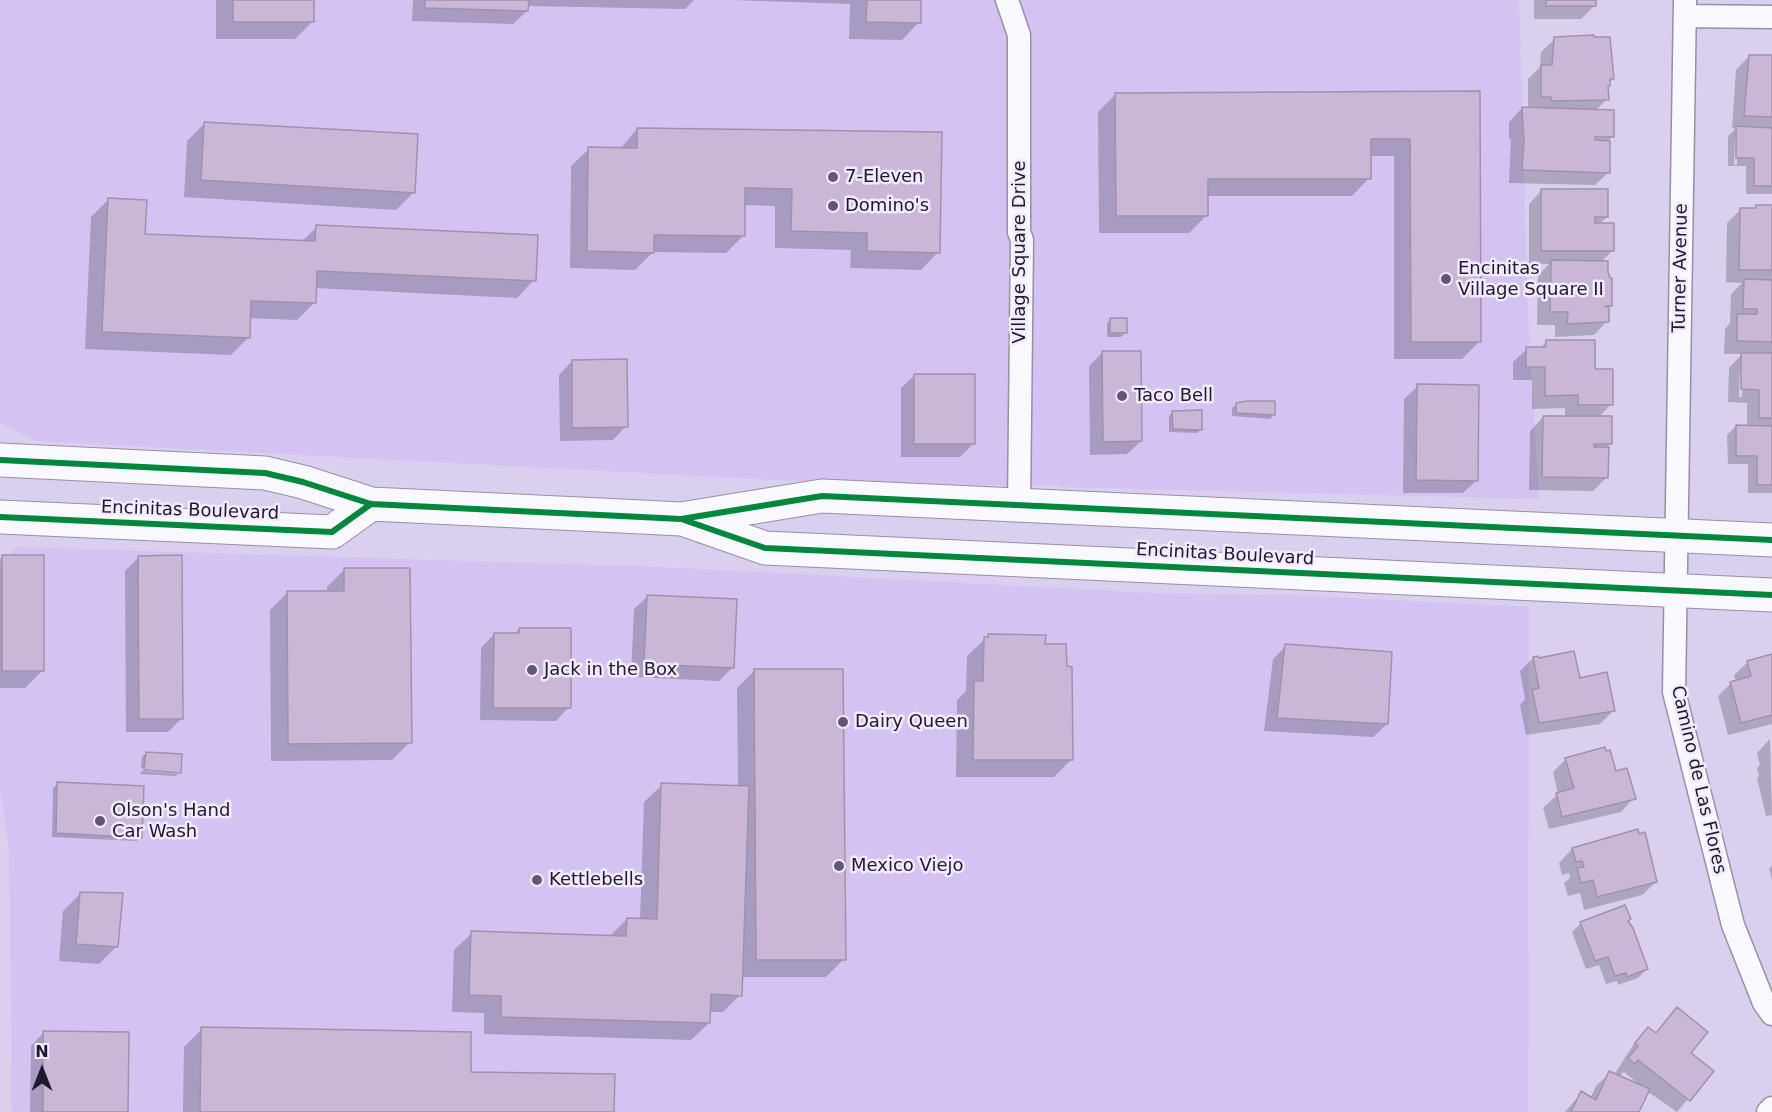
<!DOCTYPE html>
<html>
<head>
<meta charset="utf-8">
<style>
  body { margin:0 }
  #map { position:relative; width:1772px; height:1112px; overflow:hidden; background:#dacfee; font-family:"DejaVu Sans",sans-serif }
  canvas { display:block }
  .north { position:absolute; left:12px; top:1040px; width:60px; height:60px; -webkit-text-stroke:4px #f1ebfd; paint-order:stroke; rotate:0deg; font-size:16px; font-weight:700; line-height:24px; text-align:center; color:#20182d }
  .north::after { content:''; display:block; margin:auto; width:21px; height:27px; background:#20182d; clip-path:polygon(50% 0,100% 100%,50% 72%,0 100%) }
</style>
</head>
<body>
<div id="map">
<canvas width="1772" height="1112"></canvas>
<div class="north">N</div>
</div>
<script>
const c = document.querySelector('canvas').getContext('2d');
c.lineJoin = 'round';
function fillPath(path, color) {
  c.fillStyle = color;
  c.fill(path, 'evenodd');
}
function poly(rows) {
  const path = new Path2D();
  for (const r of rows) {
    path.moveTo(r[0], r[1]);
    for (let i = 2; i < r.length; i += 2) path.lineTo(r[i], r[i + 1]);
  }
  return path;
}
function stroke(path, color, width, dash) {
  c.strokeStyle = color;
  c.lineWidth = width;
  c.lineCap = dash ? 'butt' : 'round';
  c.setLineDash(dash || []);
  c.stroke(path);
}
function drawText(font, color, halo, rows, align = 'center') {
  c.font = font + ' "DejaVu Sans",sans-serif';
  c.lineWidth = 5;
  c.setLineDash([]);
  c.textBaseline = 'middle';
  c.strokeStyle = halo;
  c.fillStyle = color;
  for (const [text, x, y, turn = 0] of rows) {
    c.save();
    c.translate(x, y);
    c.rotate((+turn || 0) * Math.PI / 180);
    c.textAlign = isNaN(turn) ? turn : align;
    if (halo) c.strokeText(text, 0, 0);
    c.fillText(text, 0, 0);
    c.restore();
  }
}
const built = poly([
  [0,0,1519,0,1528,315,1539,499,1059,487,1059,485,872,485,36,441,0,423],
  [17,547,661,567,1153,593,1292,595,1529,607,1528,1112,12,1112,9,852,0,785,0,564]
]);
const shadow = poly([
  [216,0,312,0,312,22,295,39,216,39],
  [413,0,694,0,685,9,527,6,527,11,513,24,412,21],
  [732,0,920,0,919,22,902,40,849,39,850,4],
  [1534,0,1594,0,1594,6,1581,19,1534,19],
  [1555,39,1612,79,1607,88,1607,99,1595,111,1612,136,1609,140,1609,172,1595,185,1509,183,1511,139,1509,139,1509,122,1522,108,1528,109,1528,79,1540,67,1541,52],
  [1749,56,1772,56,1772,194,1746,194,1746,166,1728,166,1728,136,1736,129,1732,128,1736,70],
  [1735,135,1738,135,1737,165,1734,165],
  [1479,93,1480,341,1462,359,1394,359,1394,156,1369,156,1369,178,1352,196,1207,196,1207,215,1189,233,1099,233,1098,112,1116,94],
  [204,124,414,192,396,210,184,197,187,141],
  [637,129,940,134,938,252,921,270,850,268,851,250,775,248,775,206,744,205,743,236,726,253,653,252,635,270,570,268,571,166,589,149,620,149],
  [1542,190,1607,217,1599,224,1612,251,1601,262,1610,305,1607,308,1607,321,1594,335,1555,337,1555,325,1537,325,1538,275,1549,264,1529,264,1529,204],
  [108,200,144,236,301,242,317,227,534,280,517,298,315,288,314,303,297,320,249,318,248,338,231,355,85,349,91,217],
  [1757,206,1772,207,1772,493,1748,493,1748,464,1728,464,1727,435,1736,426,1747,426,1747,403,1728,402,1729,368,1742,354,1724,354,1725,329,1730,323,1731,294,1742,283,1726,282,1727,223,1741,209,1754,210],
  [1740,366,1743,366,1742,397,1739,397],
  [1111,319,1125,333,1121,337,1107,337,1107,323],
  [1546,342,1594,370,1611,404,1598,418,1610,444,1607,447,1607,477,1593,491,1529,490,1530,431,1543,417,1565,418,1565,408,1532,409,1532,380,1513,380,1513,362,1527,349,1540,348],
  [1102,353,1141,441,1127,454,1090,455,1089,366],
  [572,361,626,426,613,440,560,441,559,375],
  [915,375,973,444,960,457,901,457,901,388],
  [1418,386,1477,480,1463,493,1403,493,1404,399],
  [1237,404,1274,415,1270,419,1232,416,1232,408],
  [1173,412,1201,429,1197,433,1169,432,1169,416],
  [3,556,43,670,25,688,0,688,0,559],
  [139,557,181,719,168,732,126,732,125,571],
  [344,570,410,742,392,760,271,761,270,610,287,593,327,593,327,587],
  [648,596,732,668,719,681,631,677,634,609],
  [519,629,569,707,556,721,480,720,481,648,494,634,514,634],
  [988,636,1044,645,1072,759,1054,777,956,777,957,700,966,691,967,656],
  [1286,646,1387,724,1373,737,1264,731,1273,659],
  [1772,656,1772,724,1728,735,1718,696,1731,683,1736,682,1734,675,1748,662],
  [1533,658,1579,680,1613,711,1600,724,1526,735,1520,705,1525,699,1520,671],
  [754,671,844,959,826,977,741,977,740,995,723,1012,709,1012,709,1023,691,1040,484,1034,484,1013,452,1012,454,950,472,933,609,937,627,919,640,920,644,802,662,785,738,787,737,688],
  [1770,739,1772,815,1766,816,1757,778,1759,776,1757,768,1760,765,1757,753],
  [146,753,181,756,180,772,141,768,142,757],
  [1566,759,1615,773,1634,798,1621,812,1549,829,1543,808,1558,794,1553,772],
  [141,771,178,774,176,776,141,774],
  [57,784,141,837,137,841,52,837,53,788],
  [1637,831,1656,882,1642,895,1584,910,1580,893,1568,896,1564,883,1570,878,1569,873,1562,875,1559,863,1572,849],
  [1772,865,1772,880,1769,869],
  [81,893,117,946,99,964,59,961,63,911],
  [1626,922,1647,969,1638,978,1618,985,1617,981,1606,984,1599,965,1586,969,1572,932,1581,923],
  [1677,1009,1689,1053,1712,1071,1677,1112,1647,1091,1637,1112,1565,1112,1581,1093,1590,1099,1596,1086,1610,1073,1614,1075,1635,1042,1648,1029,1655,1034],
  [1624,1072,1641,1086,1619,1077],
  [202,1029,469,1073,613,1112,183,1112,184,1047],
  [44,1032,126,1112,30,1112,31,1046]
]);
const building = poly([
  [233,0,314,0,314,22,233,22,233,0],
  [425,0,529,0,528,11,425,8,425,0],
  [867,0,921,0,921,23,866,22,867,0],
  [1546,0,1596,0,1596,6,1546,6,1546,0],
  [1594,35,1594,37,1610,37,1614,79,1610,79,1610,86,1608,86,1609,100,1551,101,1551,97,1541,97,1541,65,1552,65,1554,37,1594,35],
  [1749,55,1772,55,1772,117,1744,116,1749,55],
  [1480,91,1481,342,1411,342,1410,139,1371,139,1371,179,1208,179,1208,216,1116,216,1115,93,1480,91],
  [1522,107,1614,110,1614,137,1595,137,1595,140,1610,141,1610,173,1522,170,1524,141,1522,107],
  [204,122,418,134,415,193,201,180,204,122],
  [1736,126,1772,128,1772,186,1754,186,1754,158,1736,158,1736,126],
  [637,128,942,132,940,253,867,251,867,233,791,231,792,189,745,188,745,236,654,235,654,253,587,251,588,147,637,148,637,128],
  [1541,189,1608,189,1608,217,1595,217,1595,223,1614,223,1614,251,1541,251,1541,189],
  [108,198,147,200,145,234,315,241,316,225,538,235,536,281,317,271,316,303,251,301,250,338,102,332,108,198],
  [1756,205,1772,205,1772,270,1739,270,1740,208,1756,208,1756,205],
  [1551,260,1608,261,1608,272,1610,278,1612,278,1612,306,1605,306,1609,308,1609,322,1567,324,1568,312,1550,312,1551,260],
  [1744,279,1772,280,1772,342,1737,341,1737,314,1757,314,1757,309,1743,309,1744,279],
  [1110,318,1127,318,1127,333,1110,333,1110,318],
  [1546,340,1595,340,1595,369,1613,369,1613,405,1578,405,1578,395,1545,396,1545,367,1526,367,1526,347,1546,347,1546,340],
  [1102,351,1141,351,1142,441,1103,442,1102,351],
  [1741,353,1772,353,1772,418,1759,418,1759,390,1741,389,1741,353],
  [627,359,628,427,572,428,572,360,627,359],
  [914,374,975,374,975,444,914,444,914,374],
  [1417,384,1479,385,1478,481,1416,480,1417,384],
  [1247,401,1275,401,1275,415,1236,413,1236,403,1247,401],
  [1202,410,1202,430,1173,429,1172,411,1202,410],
  [1543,416,1612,416,1612,444,1594,444,1594,447,1609,447,1608,478,1542,477,1543,416],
  [1736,425,1772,426,1772,485,1757,485,1757,456,1736,456,1736,425],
  [2,555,44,555,44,671,2,671,2,555],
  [182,555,183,719,139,719,138,556,182,555],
  [344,568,410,568,412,743,288,744,287,591,344,591,344,568],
  [647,595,737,599,734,668,644,664,647,595],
  [519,628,571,628,571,708,493,708,494,633,519,633,519,628],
  [988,634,1046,635,1045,644,1066,644,1067,666,1072,667,1073,760,973,760,974,681,983,681,984,637,988,637,988,634],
  [1285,644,1392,652,1388,724,1277,718,1285,644],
  [1574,651,1580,678,1607,672,1615,711,1539,723,1532,690,1539,688,1533,657,1538,656,1539,658,1574,651],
  [1772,654,1772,715,1741,723,1730,682,1751,676,1747,661,1772,654],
  [754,669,843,669,846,960,756,960,754,669],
  [1605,747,1606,751,1610,750,1616,771,1627,768,1636,799,1562,817,1556,793,1574,788,1565,758,1605,747],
  [146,752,182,754,181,773,144,770,146,752],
  [57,782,144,786,142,838,56,833,57,782],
  [661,783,749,786,742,996,711,994,710,1023,501,1017,501,996,469,995,471,931,626,936,627,918,657,919,661,783],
  [1638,829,1639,834,1645,832,1657,882,1597,897,1593,880,1581,883,1577,868,1584,867,1582,861,1576,862,1572,848,1638,829],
  [80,892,123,893,118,947,76,944,80,892],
  [1625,905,1631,919,1628,921,1633,928,1648,969,1627,977,1626,973,1615,976,1608,957,1595,961,1580,922,1625,905],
  [1677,1007,1708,1032,1691,1053,1714,1071,1690,1101,1638,1060,1635,1064,1628,1058,1638,1046,1635,1043,1648,1027,1656,1033,1677,1007],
  [201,1027,471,1032,471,1072,615,1074,614,1112,200,1112,201,1027],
  [43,1031,129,1032,128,1112,43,1112,43,1031],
  [1609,1071,1650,1089,1639,1112,1571,1112,1581,1091,1596,1100,1609,1071]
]);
const minor = poly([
  [1007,0,1019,35,1019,232,1022,240,1019,505],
  [1685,0,1674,692,1733,925,1764,1003,1772,1014],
  [1685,16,1772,17],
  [1768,1112,1772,1108]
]);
const primary = poly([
  [0,460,265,473,303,482,371,504,621,516,681,519,822,496,1772,540],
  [0,517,332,532,371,504],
  [685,520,765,548,1772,595]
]);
const cycleway = poly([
  [0,460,265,473,303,482,371,504,621,516,681,519,822,496,1772,540],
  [0,517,332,532,371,504],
  [684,520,765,548,1772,595]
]);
const markers = [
  [833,177,6,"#615871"],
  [833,206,6,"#615871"],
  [1446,279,6,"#615871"],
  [1122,396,6,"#615871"],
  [532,670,6,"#615871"],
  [843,722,6,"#615871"],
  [100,821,6,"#615871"],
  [839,866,6,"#615871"],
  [537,880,6,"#615871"]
];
const poiNames = [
  ["7-Eleven",845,177],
  ["Domino's",845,206],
  ["Encinitas",1458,269],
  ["Village Square II",1458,290],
  ["Taco Bell",1134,396],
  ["Jack in the Box",544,670],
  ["Dairy Queen",855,722],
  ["Olson's Hand",112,811],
  ["Car Wash",112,832],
  ["Mexico Viejo",851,866],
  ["Kettlebells",549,880]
];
const streetNames = [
  ["Village Square Drive",1020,252,-90],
  ["Turner Avenue",1681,268,-89],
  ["Encinitas Boulevard",190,511,2],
  ["Encinitas Boulevard",1225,555,3],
  ["Camino de Las Flores",1698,780,77]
];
fillPath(built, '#d3c2f2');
fillPath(shadow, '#0003');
fillPath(building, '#cab7d7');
stroke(building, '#9f92a9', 1.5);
stroke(minor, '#978fa6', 25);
stroke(primary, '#978fa6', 35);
stroke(minor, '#f9f8fc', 22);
stroke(primary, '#f9f8fc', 33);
stroke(cycleway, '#00873e', 6);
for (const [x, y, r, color] of markers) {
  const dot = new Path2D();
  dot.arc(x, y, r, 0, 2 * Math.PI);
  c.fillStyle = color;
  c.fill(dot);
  stroke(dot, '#f1ebfd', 2);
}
drawText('18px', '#20182d', '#f1ebfd', poiNames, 'left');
drawText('18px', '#20182d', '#f1ebfd', streetNames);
</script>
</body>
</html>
